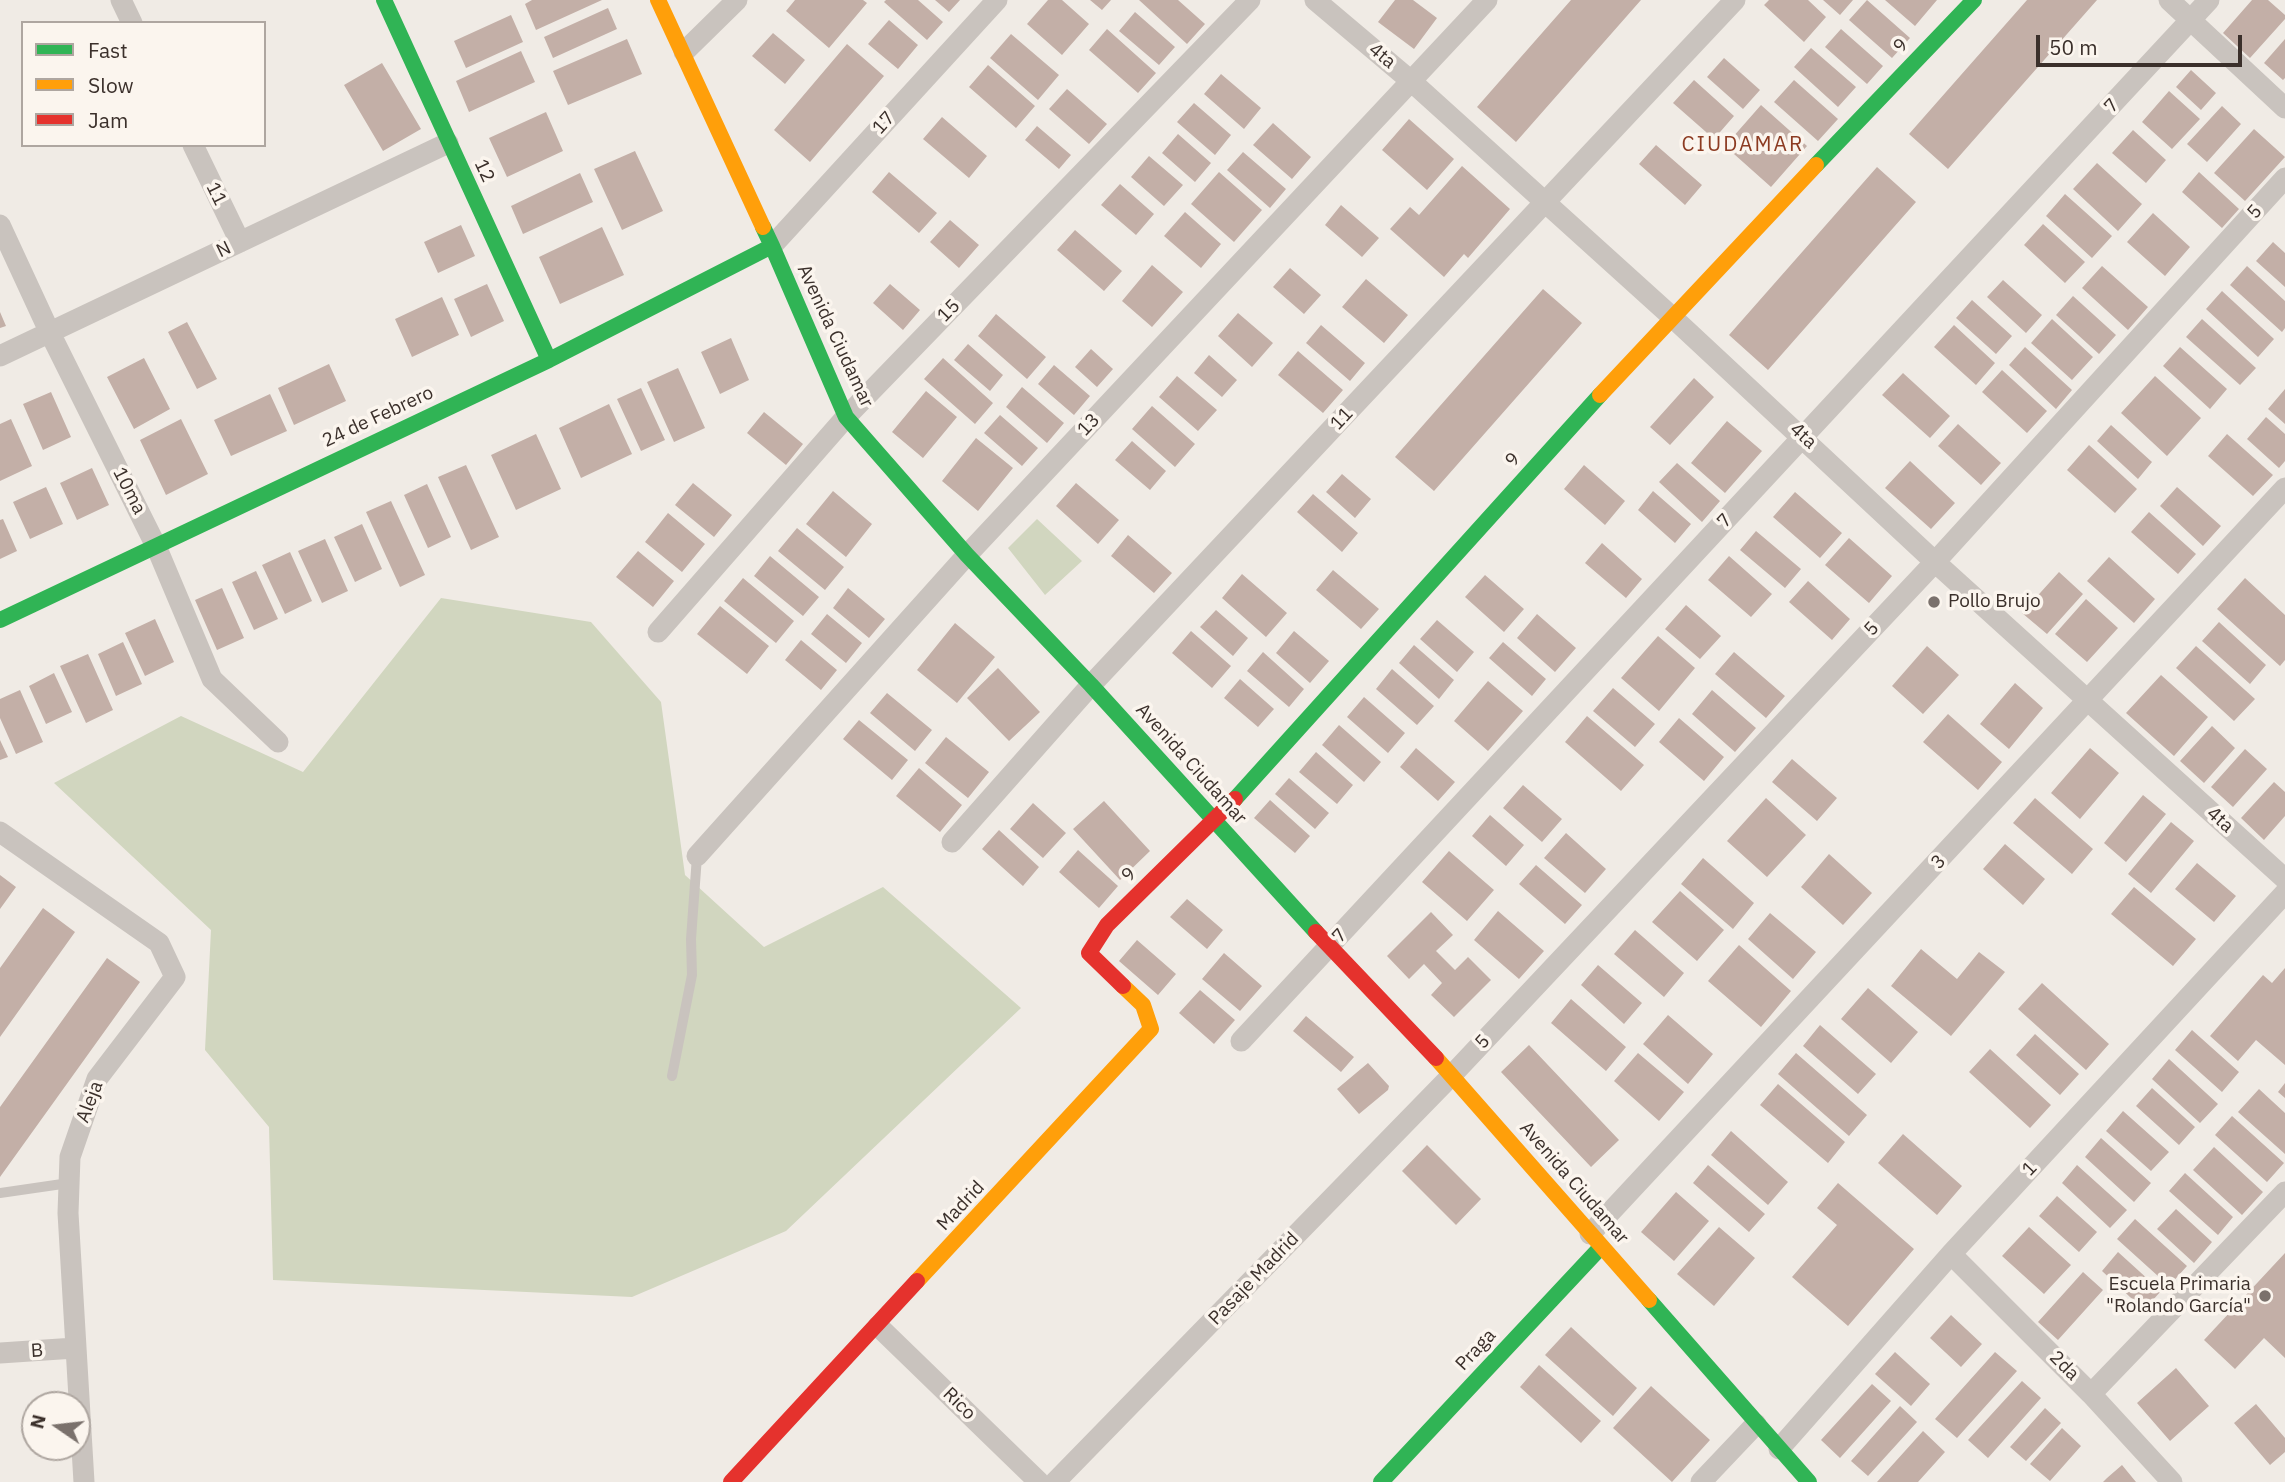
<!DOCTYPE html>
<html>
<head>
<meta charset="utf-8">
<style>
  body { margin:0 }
  #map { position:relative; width:2285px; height:1482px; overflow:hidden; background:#f0ebe5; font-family:"IBM Plex Sans",sans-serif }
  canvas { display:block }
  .legend { position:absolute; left:21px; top:21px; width:245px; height:126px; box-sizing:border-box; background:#fbf5ee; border:2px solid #aea6a0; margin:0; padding:9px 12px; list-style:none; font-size:21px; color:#3b302b }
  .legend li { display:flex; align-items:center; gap:14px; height:35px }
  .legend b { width:35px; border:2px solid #aea6a0 }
  .north { position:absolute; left:21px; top:1391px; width:70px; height:70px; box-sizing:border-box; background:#fbf5ee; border:2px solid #aea6a0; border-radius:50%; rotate:284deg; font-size:19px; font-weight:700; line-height:28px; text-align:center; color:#3b302b }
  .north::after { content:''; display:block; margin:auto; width:24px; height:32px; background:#7a716c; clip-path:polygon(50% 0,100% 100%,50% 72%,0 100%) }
  .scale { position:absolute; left:2036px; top:35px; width:206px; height:32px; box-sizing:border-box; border:4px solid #3b302b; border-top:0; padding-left:9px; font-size:21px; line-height:24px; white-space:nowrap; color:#3b302b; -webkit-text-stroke:5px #fbf5ee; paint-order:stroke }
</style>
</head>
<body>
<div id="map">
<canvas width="2285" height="1482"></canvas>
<ul class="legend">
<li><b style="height:9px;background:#30b455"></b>Fast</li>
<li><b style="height:9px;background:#ff9f0a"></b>Slow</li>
<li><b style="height:9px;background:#e5322d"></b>Jam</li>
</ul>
<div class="north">N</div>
<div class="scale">50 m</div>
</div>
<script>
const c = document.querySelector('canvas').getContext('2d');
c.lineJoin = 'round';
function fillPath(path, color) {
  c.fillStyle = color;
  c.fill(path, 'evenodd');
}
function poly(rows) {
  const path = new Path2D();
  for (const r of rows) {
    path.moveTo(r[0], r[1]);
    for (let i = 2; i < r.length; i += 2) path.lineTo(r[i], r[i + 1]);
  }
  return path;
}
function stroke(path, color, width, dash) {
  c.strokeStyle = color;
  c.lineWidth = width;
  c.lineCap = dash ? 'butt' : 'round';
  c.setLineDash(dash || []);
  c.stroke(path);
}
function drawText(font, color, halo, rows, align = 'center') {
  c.font = font + ' "IBM Plex Sans",sans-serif';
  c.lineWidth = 7;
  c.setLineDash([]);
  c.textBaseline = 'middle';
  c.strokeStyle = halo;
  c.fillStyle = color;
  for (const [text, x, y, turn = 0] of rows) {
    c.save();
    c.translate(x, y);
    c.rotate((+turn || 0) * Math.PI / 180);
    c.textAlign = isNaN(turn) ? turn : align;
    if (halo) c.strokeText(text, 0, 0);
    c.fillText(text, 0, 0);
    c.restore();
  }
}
const green = poly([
  [1037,519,1082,561,1045,595,1008,548],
  [441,598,591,622,661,702,685,875,764,947,883,887,1021,1008,786,1231,632,1297,273,1280,269,1127,205,1050,211,930,54,783,181,716,303,772]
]);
const building = poly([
  [532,0,602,0,536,30,525,4],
  [795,0,863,0,867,3,829,48,786,11],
  [886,0,918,0,943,22,927,40,884,2],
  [935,0,960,0,949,12],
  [1048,0,1062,0,1089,24,1062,55,1027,24],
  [1090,0,1111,0,1102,10],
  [1139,0,1178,0,1205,24,1187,44],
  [1395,0,1413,0,1437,18,1414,49,1378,22],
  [1571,0,1641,0,1516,142,1477,107],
  [1769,0,1808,0,1826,17,1804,42,1764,5],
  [1823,0,1853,0,1840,15],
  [1867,0,1910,38,1892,58,1849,20],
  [1885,0,1937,0,1915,26],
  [2027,0,2097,0,1948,169,1909,134],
  [2252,0,2268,0,2285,15,2285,19,2250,58,2223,33],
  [608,8,617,29,553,58,544,37],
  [1135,12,1175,47,1159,65,1119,31],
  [511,15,523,42,466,68,454,41],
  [889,20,918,45,898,69,868,44],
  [1107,29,1156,73,1138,93,1089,50],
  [1841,29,1883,66,1867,84,1825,47],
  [773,33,805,60,785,84,752,56],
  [1011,34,1059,75,1038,100,990,58],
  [627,39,642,74,568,105,553,71],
  [2285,39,2285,78,2283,80,2264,63],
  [847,44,884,76,810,162,774,130],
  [1811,48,1856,87,1838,107,1794,67],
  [521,51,535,82,469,112,456,81],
  [1724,58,1760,90,1743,109,1707,77],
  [382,63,421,129,383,151,344,85],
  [988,65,1035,106,1016,128,969,87],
  [2191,70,2216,93,2201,110,2176,87],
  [1221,74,1261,108,1244,129,1204,94],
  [1694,80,1734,116,1714,139,1673,103],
  [1794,80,1838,119,1818,141,1774,102],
  [1067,89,1107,124,1089,144,1049,109],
  [2169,91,2200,119,2172,149,2142,122],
  [1194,103,1231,135,1215,155,1177,122],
  [1761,105,1807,146,1771,187,1725,146],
  [2222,106,2241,124,2207,162,2187,144],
  [546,112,563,151,507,177,489,138],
  [942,117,987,156,969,178,923,139],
  [1409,119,1454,159,1427,190,1382,150],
  [1273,123,1311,157,1292,179,1253,145],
  [1037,126,1071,155,1059,169,1025,140],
  [2254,129,2285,157,2245,201,2214,173],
  [2133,130,2166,160,2146,183,2112,153],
  [1178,134,1211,163,1195,182,1162,153],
  [1656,145,1702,185,1685,205,1639,164],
  [635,151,663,211,622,230,594,169],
  [1243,152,1286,189,1270,208,1227,170],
  [1149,156,1183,185,1164,206,1131,177],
  [2097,163,2142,204,2118,231,2073,189],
  [1462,166,1510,209,1468,258,1464,254,1444,277,1390,229,1410,207,1419,215],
  [1877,167,1916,202,1768,370,1729,335],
  [889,172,937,213,919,233,872,192],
  [1219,172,1262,210,1234,242,1191,204],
  [2199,172,2239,209,2222,228,2182,192],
  [580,173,593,202,523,234,511,206],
  [1120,184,1154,214,1136,235,1101,205],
  [2065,194,2112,236,2092,258,2046,216],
  [1341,205,1379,238,1362,257,1325,225],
  [1185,212,1221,244,1201,268,1164,236],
  [2153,213,2190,247,2165,276,2127,242],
  [950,220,979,245,959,268,930,242],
  [2043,224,2085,262,2065,283,2024,245],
  [461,225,475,256,438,273,424,242],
  [602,227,624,275,560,304,539,257],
  [1075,230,1122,271,1104,291,1057,250],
  [2273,242,2285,253,2285,287,2256,261],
  [1152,265,1183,292,1152,327,1122,301],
  [2102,266,2148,307,2128,330,2082,288],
  [2247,266,2285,301,2285,328,2282,332,2230,285],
  [1290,268,1321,295,1304,314,1273,287],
  [1366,279,1408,315,1384,343,1342,307],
  [2003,280,2042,315,2026,333,1987,297],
  [487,284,504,321,471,337,454,299],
  [890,284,920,310,903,330,873,303],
  [1543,289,1582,323,1434,491,1395,457],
  [2222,291,2274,339,2258,357,2206,309],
  [2073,296,2116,335,2099,354,2056,315],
  [442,297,459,335,412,357,395,319],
  [1972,300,2012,336,1996,354,1956,318],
  [0,312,6,326,0,328],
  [1238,313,1273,343,1252,367,1218,336],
  [996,314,1046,357,1027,379,978,336],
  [2052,319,2093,357,2072,380,2031,343],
  [2202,319,2256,368,2240,385,2186,337],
  [187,322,217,379,197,389,168,332],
  [1321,325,1365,363,1350,381,1306,343],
  [1954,325,1995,363,1976,385,1934,347],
  [731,338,749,380,720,394,701,352],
  [968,344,1003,375,990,391,954,360],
  [2025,347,2072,390,2056,409,2009,365],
  [2180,347,2227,389,2210,409,2163,366],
  [1091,349,1113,369,1097,387,1075,367],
  [1298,351,1343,390,1323,413,1278,375],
  [1209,355,1237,380,1222,397,1194,373],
  [144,358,170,409,134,429,107,377],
  [943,358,993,403,975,424,924,379],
  [329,364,346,401,294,425,278,388],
  [1054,365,1090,396,1074,415,1038,384],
  [678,368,705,428,674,442,647,382],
  [2002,370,2047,411,2027,433,1982,392],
  [1903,373,1950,416,1930,438,1882,395],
  [1177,376,1217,410,1198,431,1159,397],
  [2155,376,2201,418,2167,456,2121,413],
  [1694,378,1714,397,1670,445,1650,427],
  [1022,387,1064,423,1047,443,1006,407],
  [641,388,665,440,641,451,617,399],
  [2285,389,2285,424,2268,409],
  [926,391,957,417,923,458,892,432],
  [51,392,71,437,43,450,23,404],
  [270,394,287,431,231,456,214,420],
  [609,404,632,454,581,478,559,428],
  [1152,406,1195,444,1175,467,1132,429],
  [764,412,803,444,786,465,747,433],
  [1000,415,1038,448,1022,466,984,433],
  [2266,417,2285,434,2285,461,2279,468,2247,439],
  [11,419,32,466,0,481,0,424],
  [181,419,208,474,166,495,140,440],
  [1727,421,1762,451,1725,493,1691,463],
  [1958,424,2001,463,1981,485,1938,446],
  [2111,425,2152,462,2138,479,2097,441],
  [536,434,561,489,516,510,491,455],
  [2227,434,2273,475,2253,496,2208,456],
  [976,438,1013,468,978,511,942,481],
  [1132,441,1166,471,1150,490,1115,460],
  [2089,445,2137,489,2115,513,2067,470],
  [1910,461,1955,503,1931,529,1885,488],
  [1677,463,1720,501,1702,522,1659,482],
  [466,465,499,537,471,550,438,477],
  [1584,465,1625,501,1605,525,1564,489],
  [92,468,109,505,77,520,60,483],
  [1342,474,1371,499,1355,518,1326,492],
  [693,483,732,515,714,537,675,505],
  [1076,483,1119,520,1098,544,1056,506],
  [427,484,451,537,428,548,404,495],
  [46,487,63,524,30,539,13,502],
  [2177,487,2221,526,2203,546,2160,506],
  [833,491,872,524,846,557,806,524],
  [1653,491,1691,524,1675,543,1638,510],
  [1795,492,1842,533,1820,558,1773,517],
  [1313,494,1358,533,1342,552,1297,512],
  [391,501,425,575,400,587,366,512],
  [2149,512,2196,554,2178,574,2131,532],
  [668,513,705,544,682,572,645,542],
  [3,519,17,551,0,559,0,520],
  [362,524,382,569,355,582,334,537],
  [797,528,844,567,825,590,778,551],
  [1756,531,1801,569,1785,588,1740,550],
  [1128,535,1172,573,1154,593,1111,556],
  [1849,538,1892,576,1869,603,1825,565],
  [325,539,348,591,322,603,298,551],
  [1602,543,1642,579,1626,598,1585,563],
  [638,551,674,581,653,607,616,577],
  [290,552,312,601,285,614,262,565],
  [770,556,819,597,803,616,754,576],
  [1729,556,1772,594,1751,617,1708,580],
  [2109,557,2155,599,2134,623,2087,581],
  [1333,570,1379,609,1361,629,1316,590],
  [256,571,278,619,254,630,232,582],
  [2059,572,2083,594,2047,634,2022,613],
  [1242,574,1287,613,1266,637,1222,598],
  [1485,575,1524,609,1504,632,1465,597],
  [743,578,794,621,776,643,724,601],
  [2245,578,2285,615,2285,660,2280,666,2217,609],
  [1808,581,1850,619,1832,640,1789,602],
  [222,588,244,638,217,650,195,600],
  [848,588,885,619,869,638,833,608],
  [2086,599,2118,628,2087,662,2055,634],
  [1686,605,1721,636,1700,659,1665,629],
  [720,606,769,646,747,674,697,634],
  [1216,610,1248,638,1233,656,1200,627],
  [827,614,862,643,846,663,811,634],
  [1537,614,1576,648,1555,672,1517,638],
  [155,619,174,662,145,676,125,633],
  [1437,620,1474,652,1457,672,1420,639],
  [2219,622,2266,665,2250,684,2202,641],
  [955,623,995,657,957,703,917,670],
  [1191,631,1231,666,1212,688,1172,653],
  [1294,631,1329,661,1310,683,1276,653],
  [1658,636,1695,668,1659,711,1621,678],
  [801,640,837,670,821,690,785,660],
  [123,642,142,684,116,696,98,654],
  [1503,642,1546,679,1532,696,1489,658],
  [1414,645,1454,680,1439,699,1399,663],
  [1927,646,1959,675,1923,714,1892,686],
  [2196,646,2255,699,2234,721,2176,668],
  [1263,652,1304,689,1289,707,1247,671],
  [1734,652,1785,696,1766,718,1715,674],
  [88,654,113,710,86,723,60,666],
  [998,668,1040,712,1009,741,967,698],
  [1392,669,1434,706,1417,725,1376,689],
  [54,673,72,712,46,724,29,686],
  [2161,675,2208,717,2174,756,2126,713],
  [1240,679,1274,709,1258,727,1224,698],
  [1488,681,1523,711,1488,751,1454,721],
  [2015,683,2043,708,2009,749,1980,724],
  [1613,688,1655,724,1635,747,1593,711],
  [20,690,43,742,16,754,0,718,0,699],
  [1712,690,1756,728,1735,752,1692,714],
  [887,693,932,730,915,751,870,713],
  [1364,697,1405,733,1388,753,1347,717],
  [1948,714,2002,762,1978,790,1923,742],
  [1587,716,1644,765,1621,791,1565,742],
  [1679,718,1724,757,1704,781,1659,742],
  [859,720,908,760,892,780,843,739],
  [1339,725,1381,762,1364,782,1322,745],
  [2212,726,2235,748,2204,783,2180,761],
  [946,737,989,772,968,798,925,763],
  [0,740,8,757,0,760],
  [1416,748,1455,782,1438,801,1400,767],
  [2090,748,2119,773,2080,819,2051,793],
  [2245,749,2267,769,2233,807,2211,787],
  [1316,752,1353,785,1337,804,1299,772],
  [1792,759,1837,798,1817,821,1772,782],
  [919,768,962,805,940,832,896,796],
  [1289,778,1329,813,1315,829,1275,794],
  [2274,782,2285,792,2285,816,2264,840,2241,818],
  [1523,785,1562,819,1542,842,1503,808],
  [2143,795,2166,814,2126,862,2104,843],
  [1766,798,1806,835,1767,877,1727,841],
  [2035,798,2093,849,2072,874,2013,823],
  [1270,800,1310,836,1295,853,1254,818],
  [1104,801,1150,851,1120,880,1073,829],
  [1033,803,1066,833,1043,858,1010,829],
  [1490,815,1524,845,1506,866,1472,836],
  [2171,822,2194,841,2151,893,2128,874],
  [999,830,1039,867,1023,886,982,849],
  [1566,833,1606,869,1585,893,1544,858],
  [2005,844,2045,879,2023,905,1983,869],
  [1078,850,1118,886,1099,908,1059,872],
  [1449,851,1494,890,1467,921,1422,882],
  [1829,854,1872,893,1843,925,1801,887],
  [1703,858,1754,903,1733,929,1681,884],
  [2197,863,2236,896,2214,922,2175,889],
  [1536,865,1582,905,1565,924,1519,884],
  [0,875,16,887,0,909],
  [2134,887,2196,939,2173,966,2111,914],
  [1680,891,1724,930,1697,961,1652,922],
  [1187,899,1223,930,1207,949,1170,917],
  [43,908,75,932,0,1037,0,968],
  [1498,911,1544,951,1519,979,1474,940],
  [1431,912,1453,935,1436,951,1455,970,1468,957,1491,980,1454,1017,1431,995,1442,983,1424,964,1409,979,1387,956],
  [1770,913,1816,952,1793,979,1748,939],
  [1635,930,1684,973,1664,997,1614,954],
  [1137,940,1176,974,1158,995,1119,961],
  [1739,945,1791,991,1761,1027,1708,981],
  [1921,949,1957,979,1979,952,2005,972,1951,1036,1891,986],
  [1224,953,1262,986,1240,1011,1202,979],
  [107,958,140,982,0,1177,0,1107],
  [1598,965,1642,1003,1624,1024,1581,985],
  [2285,968,2285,1065,2256,1040,2238,1061,2210,1036,2263,975,2272,983],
  [2042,983,2109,1044,2086,1070,2018,1009],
  [1868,988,1918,1032,1891,1063,1841,1019],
  [1200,990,1235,1020,1214,1044,1179,1013],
  [1571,999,1626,1047,1606,1071,1551,1023],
  [1668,1015,1713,1054,1688,1084,1643,1044],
  [1306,1016,1354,1057,1341,1072,1293,1031],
  [1820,1025,1876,1074,1858,1094,1803,1046],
  [2192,1030,2239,1072,2222,1092,2175,1050],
  [2035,1034,2079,1074,2060,1095,2016,1055],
  [1529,1045,1619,1140,1591,1167,1501,1072],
  [1990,1049,2051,1105,2030,1128,1969,1072],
  [1638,1053,1684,1092,1659,1121,1614,1081],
  [1796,1053,1867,1115,1849,1136,1778,1074],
  [2169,1059,2218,1104,2200,1123,2152,1079],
  [1368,1063,1389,1086,1388,1090,1359,1114,1337,1089],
  [2285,1083,2285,1098,2278,1092],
  [1778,1084,1845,1142,1828,1163,1760,1105],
  [2152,1088,2195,1127,2179,1145,2136,1106],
  [2259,1089,2285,1113,2285,1154,2238,1112],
  [2123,1111,2169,1152,2151,1171,2106,1131],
  [2232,1116,2284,1163,2267,1182,2215,1135],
  [1731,1131,1788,1182,1768,1205,1711,1155],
  [1903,1134,1962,1186,1937,1215,1878,1163],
  [2101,1138,2151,1183,2134,1202,2085,1157],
  [1427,1145,1481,1199,1456,1225,1402,1171],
  [2214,1147,2263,1192,2242,1215,2193,1170],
  [1708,1165,1765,1214,1749,1232,1693,1183],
  [2077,1165,2127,1210,2110,1228,2062,1183],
  [2185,1173,2233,1217,2218,1235,2169,1191],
  [1838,1183,1914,1249,1848,1326,1792,1277,1837,1225,1817,1208],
  [1676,1192,1709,1221,1674,1261,1641,1232],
  [2057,1196,2097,1232,2079,1252,2039,1216],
  [2176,1209,2212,1242,2194,1263,2157,1229],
  [2135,1219,2187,1266,2169,1286,2117,1239],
  [1719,1227,1755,1258,1714,1306,1677,1274],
  [2029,1227,2071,1265,2044,1294,2002,1256],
  [2118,1252,2161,1291,2144,1310,2102,1271],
  [2285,1253,2285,1358,2264,1338,2235,1369,2204,1340],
  [2083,1272,2103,1290,2058,1340,2038,1322],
  [1951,1315,1982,1344,1961,1367,1930,1338],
  [1571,1327,1637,1388,1613,1416,1545,1355],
  [1895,1352,1930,1384,1911,1406,1875,1374],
  [1995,1352,2017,1371,1957,1438,1935,1419],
  [1539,1365,1601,1421,1581,1443,1520,1387],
  [2176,1368,2209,1406,2170,1441,2137,1403],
  [2022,1381,2041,1398,1988,1458,1968,1440],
  [1872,1384,1891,1401,1840,1458,1821,1440],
  [1651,1386,1710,1440,1672,1482,1613,1428],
  [2256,1404,2285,1438,2285,1452,2270,1465,2234,1423],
  [1900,1406,1917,1422,1868,1476,1851,1461],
  [2045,1408,2061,1423,2026,1461,2010,1447],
  [2062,1428,2081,1446,2050,1481,2030,1464],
  [1923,1431,1945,1452,1918,1482,1877,1482],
  [2122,1465,2136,1482,2103,1482,2107,1478]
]);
const lane = poly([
  [672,1076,692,975,691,939,697,856],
  [0,1193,69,1183]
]);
const street = poly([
  [121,0,132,23],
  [1315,0,1411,81,1671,316,1935,562,2285,879],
  [2169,0,2285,108],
  [684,52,737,0],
  [193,145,240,242],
  [0,225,50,333,156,546,212,679,278,742],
  [772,246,997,0],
  [0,356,448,143],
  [658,632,846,417,1250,0],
  [0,832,159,943,175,977,97,1079,70,1157,68,1213,84,1482],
  [952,842,1091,685,1735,0],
  [697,856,967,555,1487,0],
  [1241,1041,2209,0],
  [1590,1234,2285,488],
  [1951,1254,2091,1394,2172,1482],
  [878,1326,1039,1482],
  [0,1353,75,1348],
  [2091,1394,2285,1192],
  [1779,1449,1951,1254,2285,893],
  [1055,1482,1452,1075,1935,562,2285,178],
  [1701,1482,1756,1424]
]);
const fast = poly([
  [384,0,549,360],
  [1816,165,1974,0],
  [772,246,846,417,967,555,1091,685,1316,932],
  [0,620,549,360,772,246,763,227],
  [1235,799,1600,395],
  [1649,1300,1809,1482],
  [1381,1482,1601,1247]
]);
const slow = poly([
  [658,0,763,227],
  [1600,395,1816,165],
  [1436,1058,1649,1300],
  [917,1281,1151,1029,1143,1005,1123,986]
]);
const jam = poly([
  [1316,932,1436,1058],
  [1123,986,1089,953,1107,925,1235,799],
  [731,1482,917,1281]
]);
const markers = [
  [1934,602,7,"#7a716c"],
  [2265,1296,7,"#7a716c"]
];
const streetNames = [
  ["9",1901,46,-46],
  ["4ta",1382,56,40],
  ["7",2112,106,-47],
  ["17",884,123,-48],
  ["12",484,171,65],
  ["11",216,194,64],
  ["5",2255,212,-48],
  ["N",224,250,-26],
  ["15",949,311,-46],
  ["Avenida Ciudamar",835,336,65],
  ["24 de Febrero",378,417,-25],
  ["11",1342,419,-47],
  ["13",1089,425,-47],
  ["4ta",1803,436,43],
  ["9",1513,460,-48],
  ["10ma",129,491,63],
  ["7",1725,521,-47],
  ["5",1872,629,-47],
  ["Avenida Ciudamar",1191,764,48],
  ["4ta",2220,820,42],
  ["3",1939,862,-47],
  ["9",1129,875,-44],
  ["7",1340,936,-47],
  ["5",1483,1042,-47],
  ["Aleja",90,1102,-69],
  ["1",2030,1169,-47],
  ["Avenida Ciudamar",1574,1183,49],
  ["Madrid",961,1206,-47],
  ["Pasaje Madrid",1254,1279,-46],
  ["Praga",1476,1350,-47],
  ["B",37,1351,-4],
  ["2da",2064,1366,45],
  ["Rico",959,1404,44]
];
const poiNames = [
  ["Pollo Brujo",1948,602],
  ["Escuela Primaria",2251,1285,"right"],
  ["\"Rolando García\"",2251,1307,"right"]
];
const neighbourhoodNames = [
  ["CIUDAMAR",1743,145]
];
fillPath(green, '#d1d6bf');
fillPath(building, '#c3afa7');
stroke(lane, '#c9c3be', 10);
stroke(street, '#c9c3be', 21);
stroke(fast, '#30b455', 16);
stroke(slow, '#ff9f0a', 16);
stroke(jam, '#e5322d', 16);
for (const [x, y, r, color] of markers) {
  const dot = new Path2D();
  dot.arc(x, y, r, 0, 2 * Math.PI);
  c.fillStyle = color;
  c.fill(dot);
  stroke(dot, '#fbf5ee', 2.5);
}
drawText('19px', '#3b302b', '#fbf5ee', streetNames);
drawText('19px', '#3b302b', '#fbf5ee', poiNames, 'left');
c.letterSpacing = '2px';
drawText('21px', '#8c3b22', '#fbf5ee', neighbourhoodNames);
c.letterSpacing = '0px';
</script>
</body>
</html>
